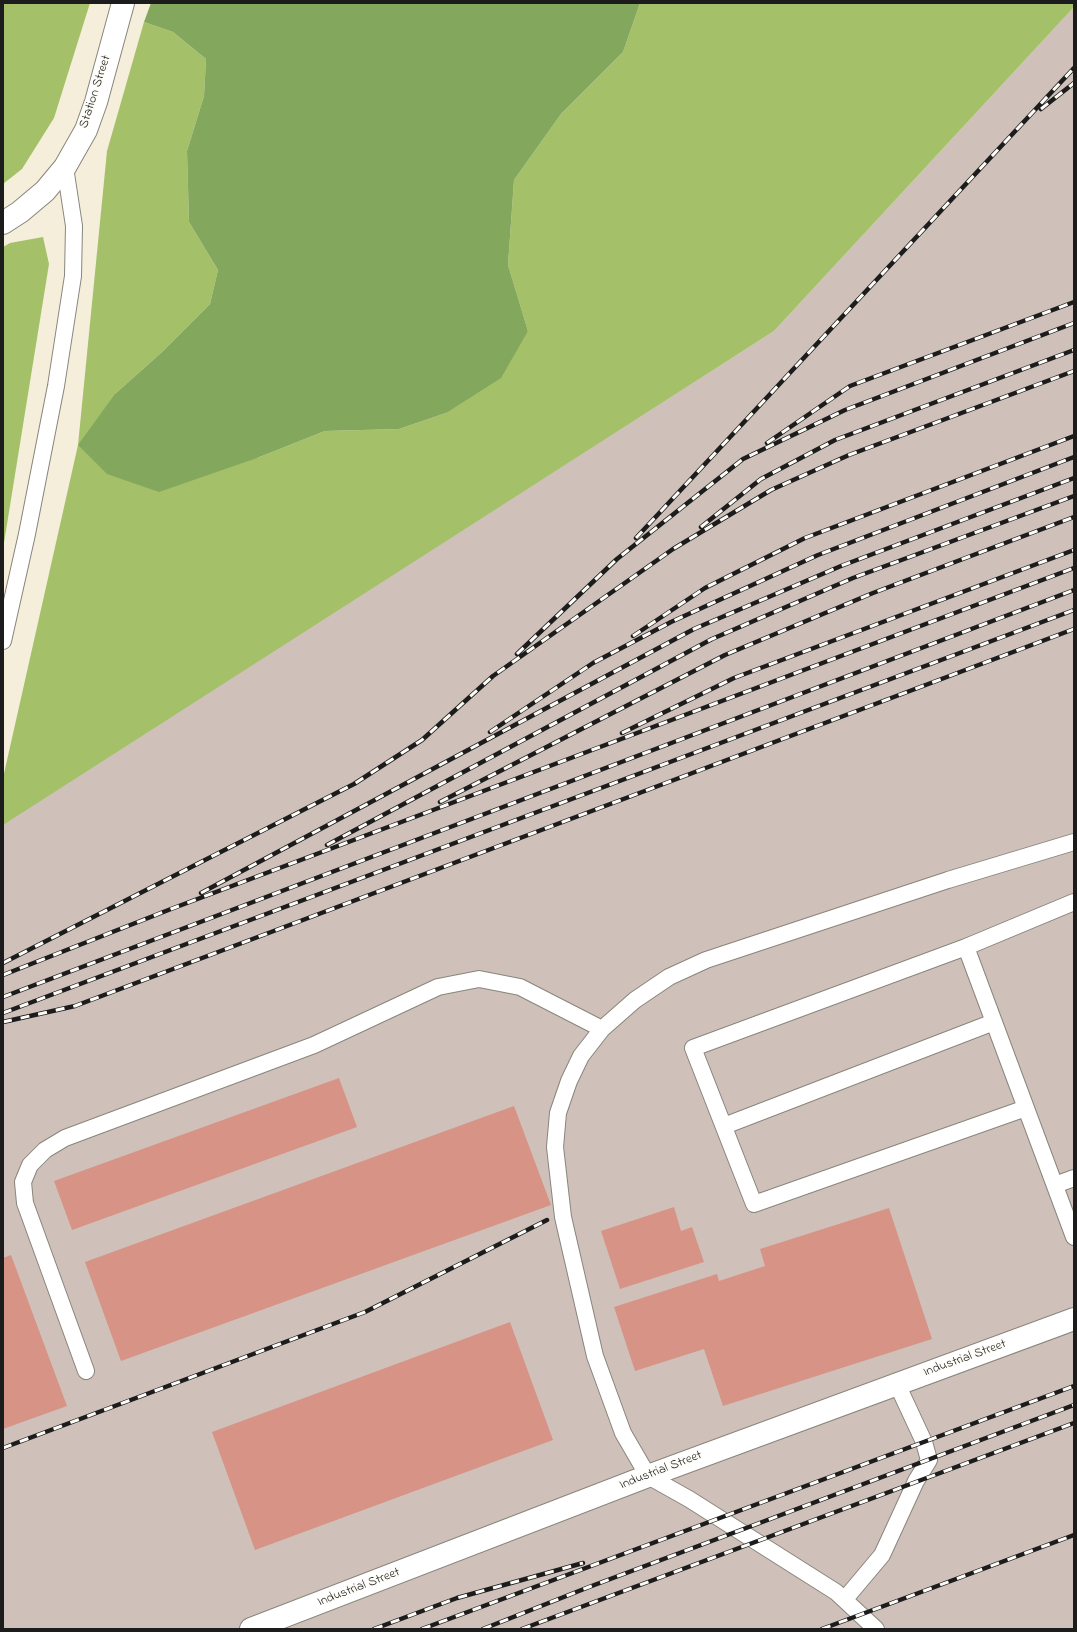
<!DOCTYPE html>
<html>
<head>
<meta charset="utf-8">
<style>
  body { margin:0 }
  #map { position:relative; width:1077px; height:1632px; overflow:hidden; background:#f5eedb; font-family:"Indie Flower",sans-serif }
  canvas { display:block }
  .frame { position:absolute; inset:0; border:4px solid #1c1c1c; pointer-events:none }
</style>
</head>
<body>
<div id="map">
<canvas width="1077" height="1632"></canvas>
<div class="frame"></div>
</div>
<script>
const c = document.querySelector('canvas').getContext('2d');
c.lineJoin = 'round';
function fillPath(path, color) {
  c.fillStyle = color;
  c.fill(path, 'evenodd');
}
function poly(rows) {
  const path = new Path2D();
  for (const r of rows) {
    path.moveTo(r[0], r[1]);
    for (let i = 2; i < r.length; i += 2) path.lineTo(r[i], r[i + 1]);
  }
  return path;
}
function stroke(path, color, width, dash) {
  c.strokeStyle = color;
  c.lineWidth = width;
  c.lineCap = dash ? 'butt' : 'round';
  c.setLineDash(dash || []);
  c.stroke(path);
}
function drawText(font, color, halo, rows, align = 'center') {
  c.font = font + ' "Indie Flower",sans-serif';
  c.lineWidth = 3;
  c.setLineDash([]);
  c.textBaseline = 'middle';
  c.strokeStyle = halo;
  c.fillStyle = color;
  for (const [text, x, y, turn = 0] of rows) {
    c.save();
    c.translate(x, y);
    c.rotate((+turn || 0) * Math.PI / 180);
    c.textAlign = isNaN(turn) ? turn : align;
    if (halo) c.strokeText(text, 0, 0);
    c.fillText(text, 0, 0);
    c.restore();
  }
}
const industrial = poly([
  [1074,7,1074,1629,3,1629,3,823,774,331]
]);
const green = poly([
  [3,3,90,3,54,118,22,169,3,184],
  [640,3,1074,3,1074,7,774,331,3,825,3,778,78,445,107,151,144,22,173,32,206,59,204,96,187,151,189,222,218,270,210,304,161,353,115,394,257,458,325,431,399,429,446,413,528,331,508,265,514,180,561,114,623,52],
  [43,237,49,264,3,549,3,247,10,243]
]);
const forest = poly([
  [151,3,640,3,623,52,561,114,514,180,508,265,528,331,501,378,446,413,399,429,325,431,257,458,159,492,107,474,78,445,115,394,161,353,210,304,218,270,189,222,187,151,204,96,206,59,173,32,144,22]
]);
const building = poly([
  [339,1078,357,1127,72,1230,54,1181],
  [514,1106,551,1205,121,1361,85,1262],
  [674,1207,681,1231,692,1227,704,1262,620,1289,601,1231],
  [889,1208,932,1339,723,1406,704,1349,635,1371,614,1307,717,1274,719,1281,765,1266,760,1249],
  [11,1255,67,1406,3,1429,3,1258],
  [510,1322,553,1440,255,1550,212,1432]
]);
const service = poly([
  [3,641,27,534,56,386,73,276,74,226,65,167],
  [1074,902,966,947,1074,1237],
  [966,947,693,1048,754,1204,1026,1108],
  [724,1126,994,1022],
  [1055,1185,1074,1178],
  [86,1371,25,1203,23,1182,30,1165,45,1150,65,1138,314,1045,438,987,479,979,520,987,602,1029],
  [845,1599,882,1555,916,1481,929,1460,924,1442,897,1384],
  [876,1629,836,1592,689,1499,648,1476,623,1433,595,1356,563,1217,555,1147,558,1113,569,1081,581,1056,602,1029,635,1000,669,977,706,960,948,880,1074,842]
]);
const minor = poly([
  [3,223,20,212,45,191,65,167,86,130,96,102,123,3],
  [251,1629,648,1476,1074,1319]
]);
const rail = poly([
  [1041,109,1074,83],
  [767,443,850,386,1074,302],
  [701,527,761,479,835,440,1074,350],
  [636,538,1074,68],
  [633,636,705,588,805,538,1074,436],
  [517,654,617,559,743,459,845,410,1074,323],
  [490,732,593,663,671,622,818,555,1074,457],
  [622,733,734,678,1074,550],
  [440,802,725,655,873,593,1074,517],
  [327,845,712,639,853,578,1074,496],
  [201,893,694,629,841,566,1074,478],
  [3,963,354,784,422,740,493,676,673,549,771,490,849,455,1074,371],
  [3,975,171,909,1074,568],
  [3,997,1074,590],
  [3,1013,1074,610],
  [3,1022,75,1006,1074,629],
  [3,1448,365,1312,547,1220],
  [374,1629,457,1598,583,1563],
  [422,1629,1074,1386],
  [483,1629,589,1587,1074,1405],
  [522,1629,1074,1423],
  [822,1629,1074,1535]
]);
const streetNames = [
  ["Station Street",96,92,-72],
  ["Industrial Street",965,1359,-20],
  ["Industrial Street",661,1471,-21],
  ["Industrial Street",359,1588,-21]
];
fillPath(industrial, '#cfc1ba');
fillPath(green, '#a4c169');
fillPath(forest, '#83a75d');
fillPath(building, '#d79385');
stroke(service, '#88857c', 18);
stroke(minor, '#88857c', 24);
stroke(service, '#fff', 16);
stroke(minor, '#fff', 22);
stroke(rail, '#1c1c1c', 4.5);
stroke(rail, '#fdfcf7', 3, [9]);
drawText('13px', '#1c1c1c', '#fdfcf7', streetNames);
</script>
</body>
</html>
